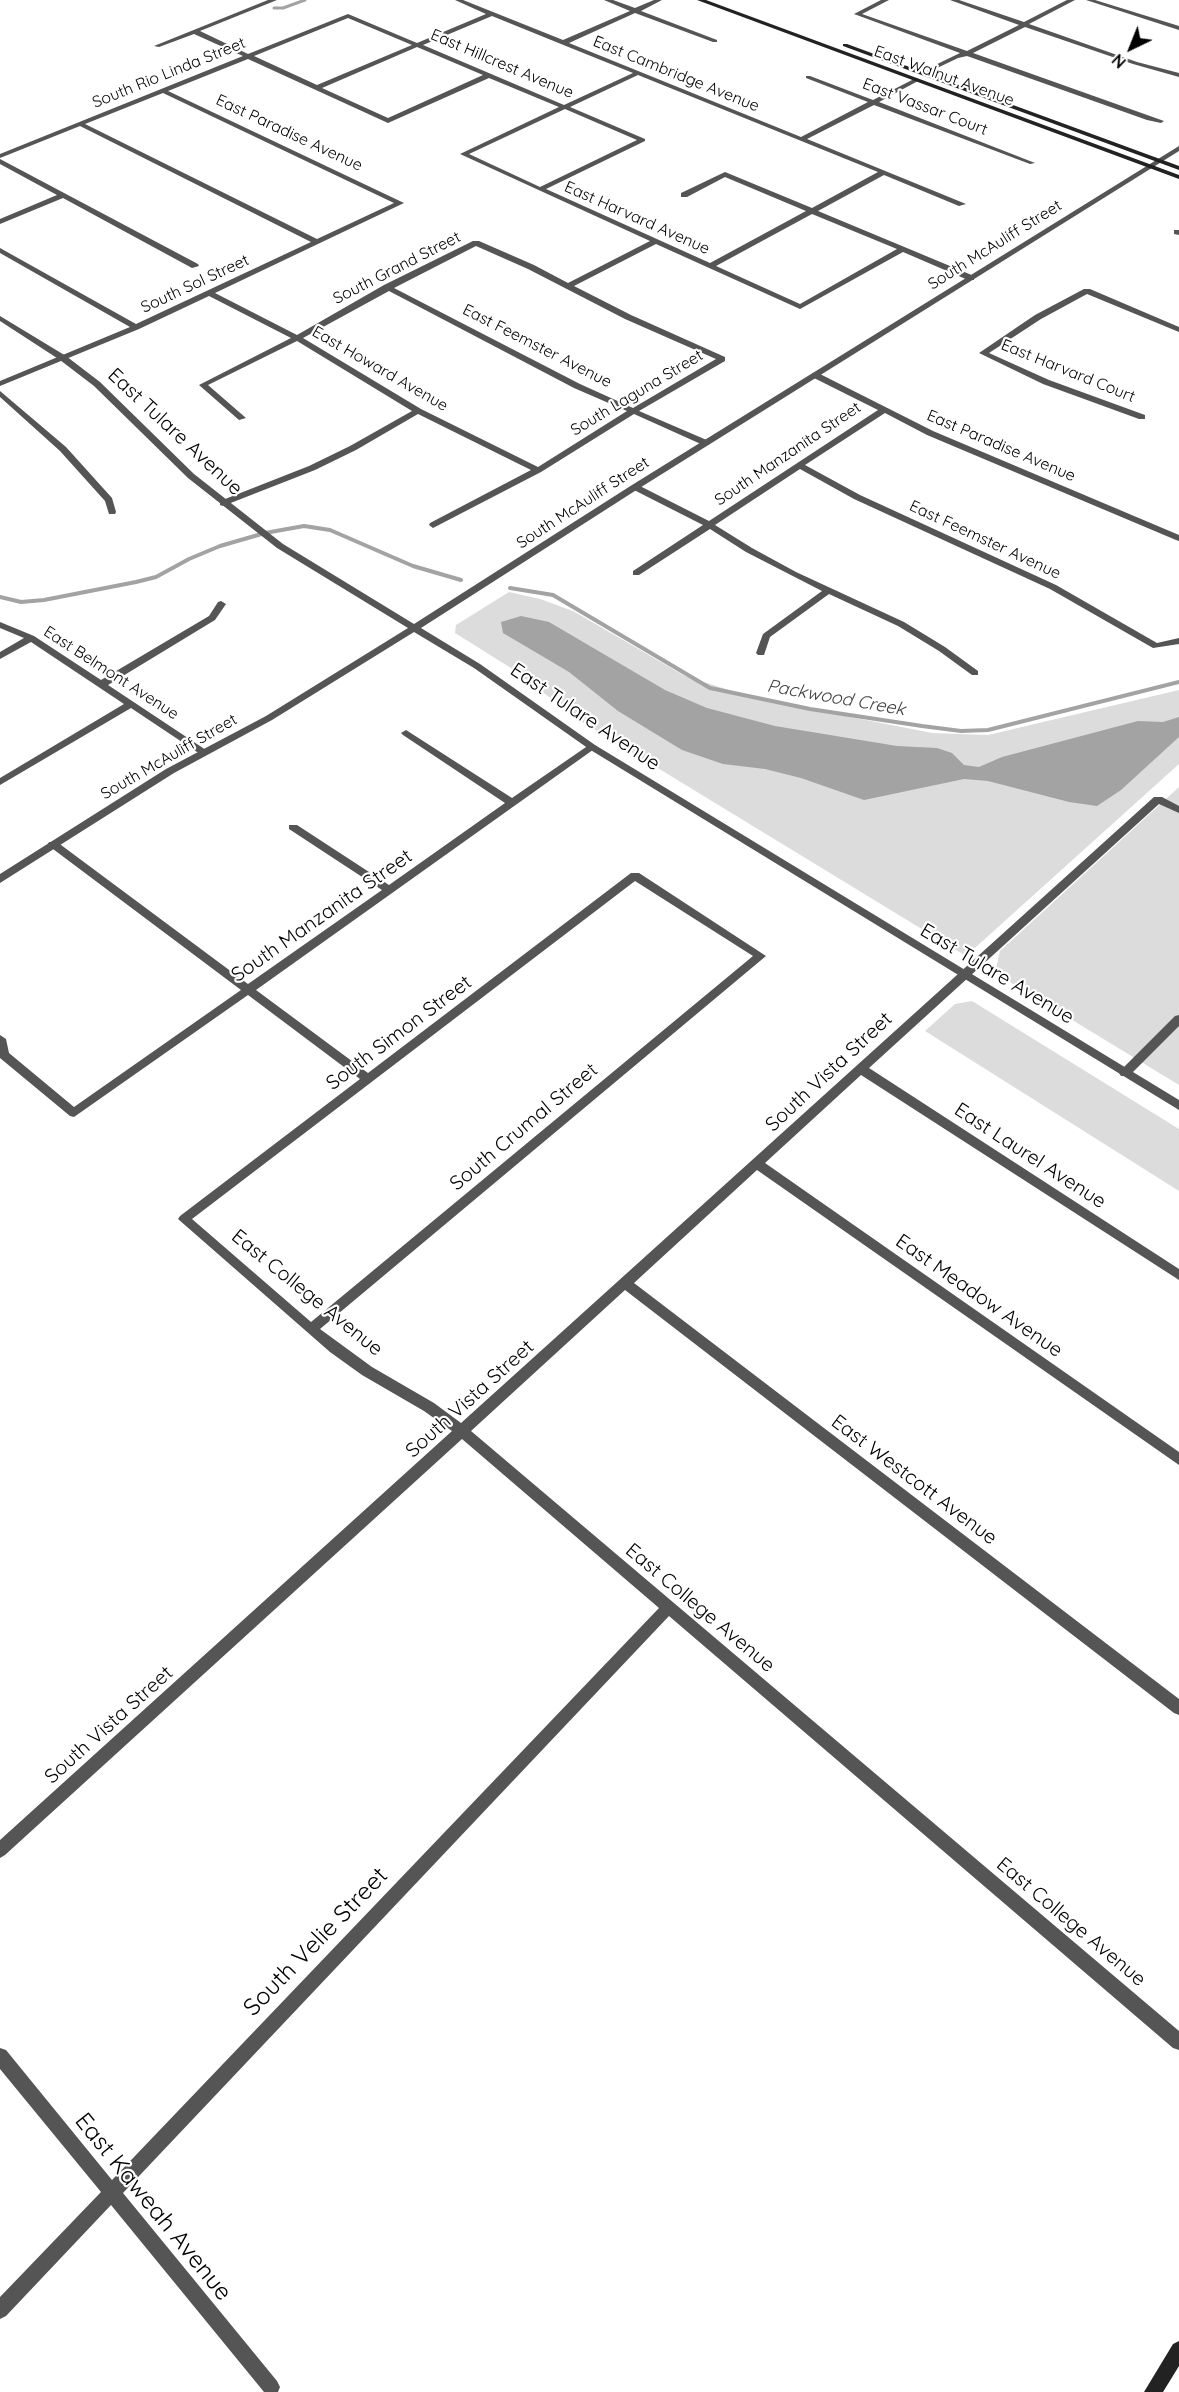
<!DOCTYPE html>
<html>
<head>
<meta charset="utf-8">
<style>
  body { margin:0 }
  #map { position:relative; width:1179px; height:2392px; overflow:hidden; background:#fff; font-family:Quicksand,sans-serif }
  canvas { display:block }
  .north { position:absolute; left:1101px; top:18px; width:60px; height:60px; -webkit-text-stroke:4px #fff; paint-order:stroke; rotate:223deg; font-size:16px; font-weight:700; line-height:24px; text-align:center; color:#000 }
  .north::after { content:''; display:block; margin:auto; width:21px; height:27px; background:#000; clip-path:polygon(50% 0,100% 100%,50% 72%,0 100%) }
</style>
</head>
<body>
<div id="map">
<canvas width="1179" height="2392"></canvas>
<div class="north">N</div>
</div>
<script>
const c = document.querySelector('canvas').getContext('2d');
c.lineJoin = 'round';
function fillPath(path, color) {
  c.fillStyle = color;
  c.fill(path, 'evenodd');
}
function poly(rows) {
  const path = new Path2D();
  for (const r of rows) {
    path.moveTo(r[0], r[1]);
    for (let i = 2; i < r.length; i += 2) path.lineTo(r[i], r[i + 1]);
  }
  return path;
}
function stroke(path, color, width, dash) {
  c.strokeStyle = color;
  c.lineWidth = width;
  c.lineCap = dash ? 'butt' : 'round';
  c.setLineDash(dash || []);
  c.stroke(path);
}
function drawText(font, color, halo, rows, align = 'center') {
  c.font = font + ' Quicksand,sans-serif';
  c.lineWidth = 4.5;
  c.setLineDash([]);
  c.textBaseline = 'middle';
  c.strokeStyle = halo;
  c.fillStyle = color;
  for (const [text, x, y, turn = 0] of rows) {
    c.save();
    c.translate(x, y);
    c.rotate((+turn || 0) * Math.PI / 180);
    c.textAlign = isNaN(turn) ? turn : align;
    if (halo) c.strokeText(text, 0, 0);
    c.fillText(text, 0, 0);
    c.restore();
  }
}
const green = poly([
  [509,592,540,599,573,611,685,676,754,698,932,733,988,735,1179,690,1179,764,966,956,579,720,511,668,455,633,456,625],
  [1179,787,1179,1085,995,973,1000,951],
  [972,1001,1179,1129,1179,1191,925,1031,955,1004]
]);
const water = poly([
  [521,616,549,622,665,690,707,708,775,726,897,746,937,748,952,753,964,765,979,767,1002,757,1138,721,1163,722,1179,717,1179,737,1121,790,1097,806,1069,802,988,781,964,779,864,800,801,778,765,769,723,764,682,750,618,711,569,672,503,633,501,622]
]);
const streamFar1 = poly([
  [274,8,283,8,305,0]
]);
const stream = poly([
  [510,588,553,595,710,688,810,709,922,726,961,731,988,730,1179,682],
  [0,597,21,602,44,600,136,582,156,577,189,559,220,546,265,533,304,526,330,530,413,566,461,580]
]);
const minor = poly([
  [268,0,277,0,200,31,248,54,348,14,417,43,486,14,455,0,463,0,563,40,630,11,604,0,613,0,635,8,654,0,662,0,641,11,717,40,717,42,713,42,635,13,569,43,801,137,868,102,806,78,806,76,810,76,873,100,914,79,918,79,918,81,879,102,1035,163,1030,164,874,105,807,139,966,204,959,206,884,175,818,211,974,276,974,280,968,280,903,252,800,309,656,244,574,286,631,315,725,357,725,361,639,411,709,441,709,445,703,445,634,414,541,472,433,528,429,525,430,523,531,470,418,414,356,450,315,470,223,506,220,505,220,501,309,466,350,446,412,411,297,341,208,385,246,418,239,420,199,385,291,338,209,296,139,329,0,386,0,381,130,327,0,253,0,248,136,324,311,242,80,126,0,158,0,154,243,56,194,34,159,47,154,46,268,0],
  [492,16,561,44,633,73,564,105,423,45,492,16],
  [348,18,412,45,317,85,254,56,348,18],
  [417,47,483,75,388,118,322,88,417,47],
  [248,59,388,123,489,78,559,107,460,154,650,241,568,283,534,265,479,241,473,241,384,285,297,335,215,293,404,203,168,91,248,59],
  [638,75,878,172,812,208,725,172,681,193,681,197,687,197,725,177,806,211,710,263,546,189,645,141,645,139,570,107,638,75],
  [163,93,394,203,317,239,85,124,163,93],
  [565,109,637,140,540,187,469,154,565,109],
  [812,214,897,249,800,304,716,266,812,214],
  [476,246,528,269,625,319,716,359,633,408,580,384,394,288,476,246],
  [389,291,574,388,627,411,538,467,421,409,303,338,389,291],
  [881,0,889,0,862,14,967,51,1019,25,950,0,959,0,1024,22,1067,0,1075,0,1029,24,1137,62,1179,73,1179,77,1133,64,1025,27,973,53,1164,121,1161,123,1147,120,967,56,958,58,933,70,929,75,925,75,929,68,960,53,854,14,881,0],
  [1086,0,1095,0,1179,26,1179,30,1086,0],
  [0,159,198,264,199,266,192,268,63,198,0,224,0,219,57,195,0,164,0,159],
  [1174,230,1179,230,1179,235,1174,234,1174,230],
  [1084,289,1090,289,1179,327,1179,332,1087,294,1041,319,989,353,1049,380,1145,415,1145,419,1139,419,1043,384,979,353,1035,315,1084,289],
  [812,373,818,373,933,431,1179,535,1179,541,1176,540,927,435,885,413,805,465,860,495,1056,585,1157,643,1179,638,1179,644,1153,648,1050,589,854,499,800,469,715,525,752,548,796,572,904,622,945,647,978,671,978,675,972,675,939,651,898,626,829,594,770,637,764,655,758,655,756,653,763,634,822,591,746,552,710,529,639,575,633,575,633,571,703,525,632,489,632,485,638,485,709,521,878,410,812,377,812,373],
  [0,391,66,447,112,498,116,512,115,514,109,514,105,501,60,451,0,397,0,391],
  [221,601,226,604,215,620,108,685,206,750,206,754,200,754,131,708,0,785,0,778,124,704,31,642,0,659,0,652,24,638,0,628,0,622,34,636,101,680,209,616,218,602,221,601],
  [406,730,512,798,589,745,595,745,597,747,256,990,368,1073,631,873,639,873,766,956,320,1329,372,1367,434,1403,461,1423,1154,797,1162,797,1179,806,1179,813,1159,804,869,1068,1179,1269,1179,1280,861,1075,765,1163,1179,1452,1179,1465,757,1170,634,1283,1179,1699,1179,1715,1174,1713,625,1290,471,1431,1179,2031,1179,2050,1173,2048,669,1616,123,2193,277,2381,280,2387,278,2392,264,2392,111,2205,6,2316,0,2319,0,2297,101,2192,0,2069,0,2048,6,2050,112,2180,659,1608,462,1439,5,1855,0,1858,0,1840,452,1431,424,1411,362,1375,330,1352,178,1219,180,1216,360,1079,248,995,74,1117,70,1116,0,1058,0,1035,6,1039,9,1053,74,1107,241,990,49,846,48,844,49,842,57,842,248,984,382,890,289,829,289,825,297,825,389,885,505,803,403,735,401,733,406,730],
  [635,881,753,956,311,1322,192,1219,635,881],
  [1179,1015,1179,1026,1129,1076,1121,1076,1119,1073,1121,1070,1175,1016,1179,1015]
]);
const tertiary = poly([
  [1179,146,1179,151,638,489,421,628,480,664,595,745,1179,1100,1179,1110,589,749,474,668,414,632,272,720,174,773,0,883,0,874,166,769,266,716,408,628,277,548,188,478,94,386,60,360,0,321,0,316,66,356,100,382,194,474,283,544,414,624,632,485,1179,146]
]);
const secondary = poly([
  [697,0,706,0,1179,175,1179,179,697,0],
  [843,44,847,44,1179,166,1179,170,843,46,843,44],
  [1179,2341,1179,2366,1163,2392,1144,2392,1173,2344,1179,2341]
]);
const farStreetnames = [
  ["East Hillcrest Avenue",502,64,23],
  ["South Rio Linda Street",169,73,-22],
  ["East Cambridge Avenue",676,74,22],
  ["East Walnut Avenue",944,76,20],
  ["East Vassar Court",925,107,21],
  ["East Paradise Avenue",289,133,25],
  ["East Harvard Avenue",637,218,24],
  ["South McAuliff Street",995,245,-32],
  ["South Grand Street",397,268,-27],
  ["South Sol Street",195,284,-25],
  ["East Feemster Avenue",537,346,27],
  ["East Howard Avenue",380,369,30],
  ["East Harvard Court",1068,371,22],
  ["South Laguna Street",637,393,-31],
  ["East Paradise Avenue",1001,446,23],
  ["South Manzanita Street",788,454,-34],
  ["South McAuliff Street",583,503,-33],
  ["East Feemster Avenue",985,540,25],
  ["East Belmont Avenue",111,673,33],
  ["South McAuliff Street",169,757,-30]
];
const farWaternames = [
  ["Packwood Creek",836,698,10]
];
const streetNames = [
  ["East Tulare Avenue",175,432,43],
  ["East Tulare Avenue",585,717,34],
  ["South Manzanita Street",322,916,-35],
  ["East Tulare Avenue",997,974,31],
  ["South Simon Street",399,1033,-37],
  ["South Vista Street",829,1072,-43],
  ["South Crumal Street",524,1127,-40],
  ["East Laurel Avenue",1030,1156,33],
  ["East College Avenue",307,1293,39],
  ["East Meadow Avenue",979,1296,35],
  ["South Vista Street",470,1399,-42],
  ["East Westcott Avenue",914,1480,37],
  ["East College Avenue",700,1608,40],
  ["South Vista Street",109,1725,-42],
  ["East College Avenue",1071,1922,40]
];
const nearStreetnames = [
  ["South Velie Street",316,1942,-46],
  ["East Kaweah Avenue",153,2207,51]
];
fillPath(green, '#dcdcdc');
fillPath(water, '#a3a3a3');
stroke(streamFar1, '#a3a3a3', 3);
stroke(stream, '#a3a3a3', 4);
fillPath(minor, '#555');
fillPath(tertiary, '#555');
fillPath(secondary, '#222');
drawText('16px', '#000', '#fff', farStreetnames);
drawText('italic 18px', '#444', '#fff', farWaternames);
drawText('20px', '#000', '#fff', streetNames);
drawText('24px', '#000', '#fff', nearStreetnames);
</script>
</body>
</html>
